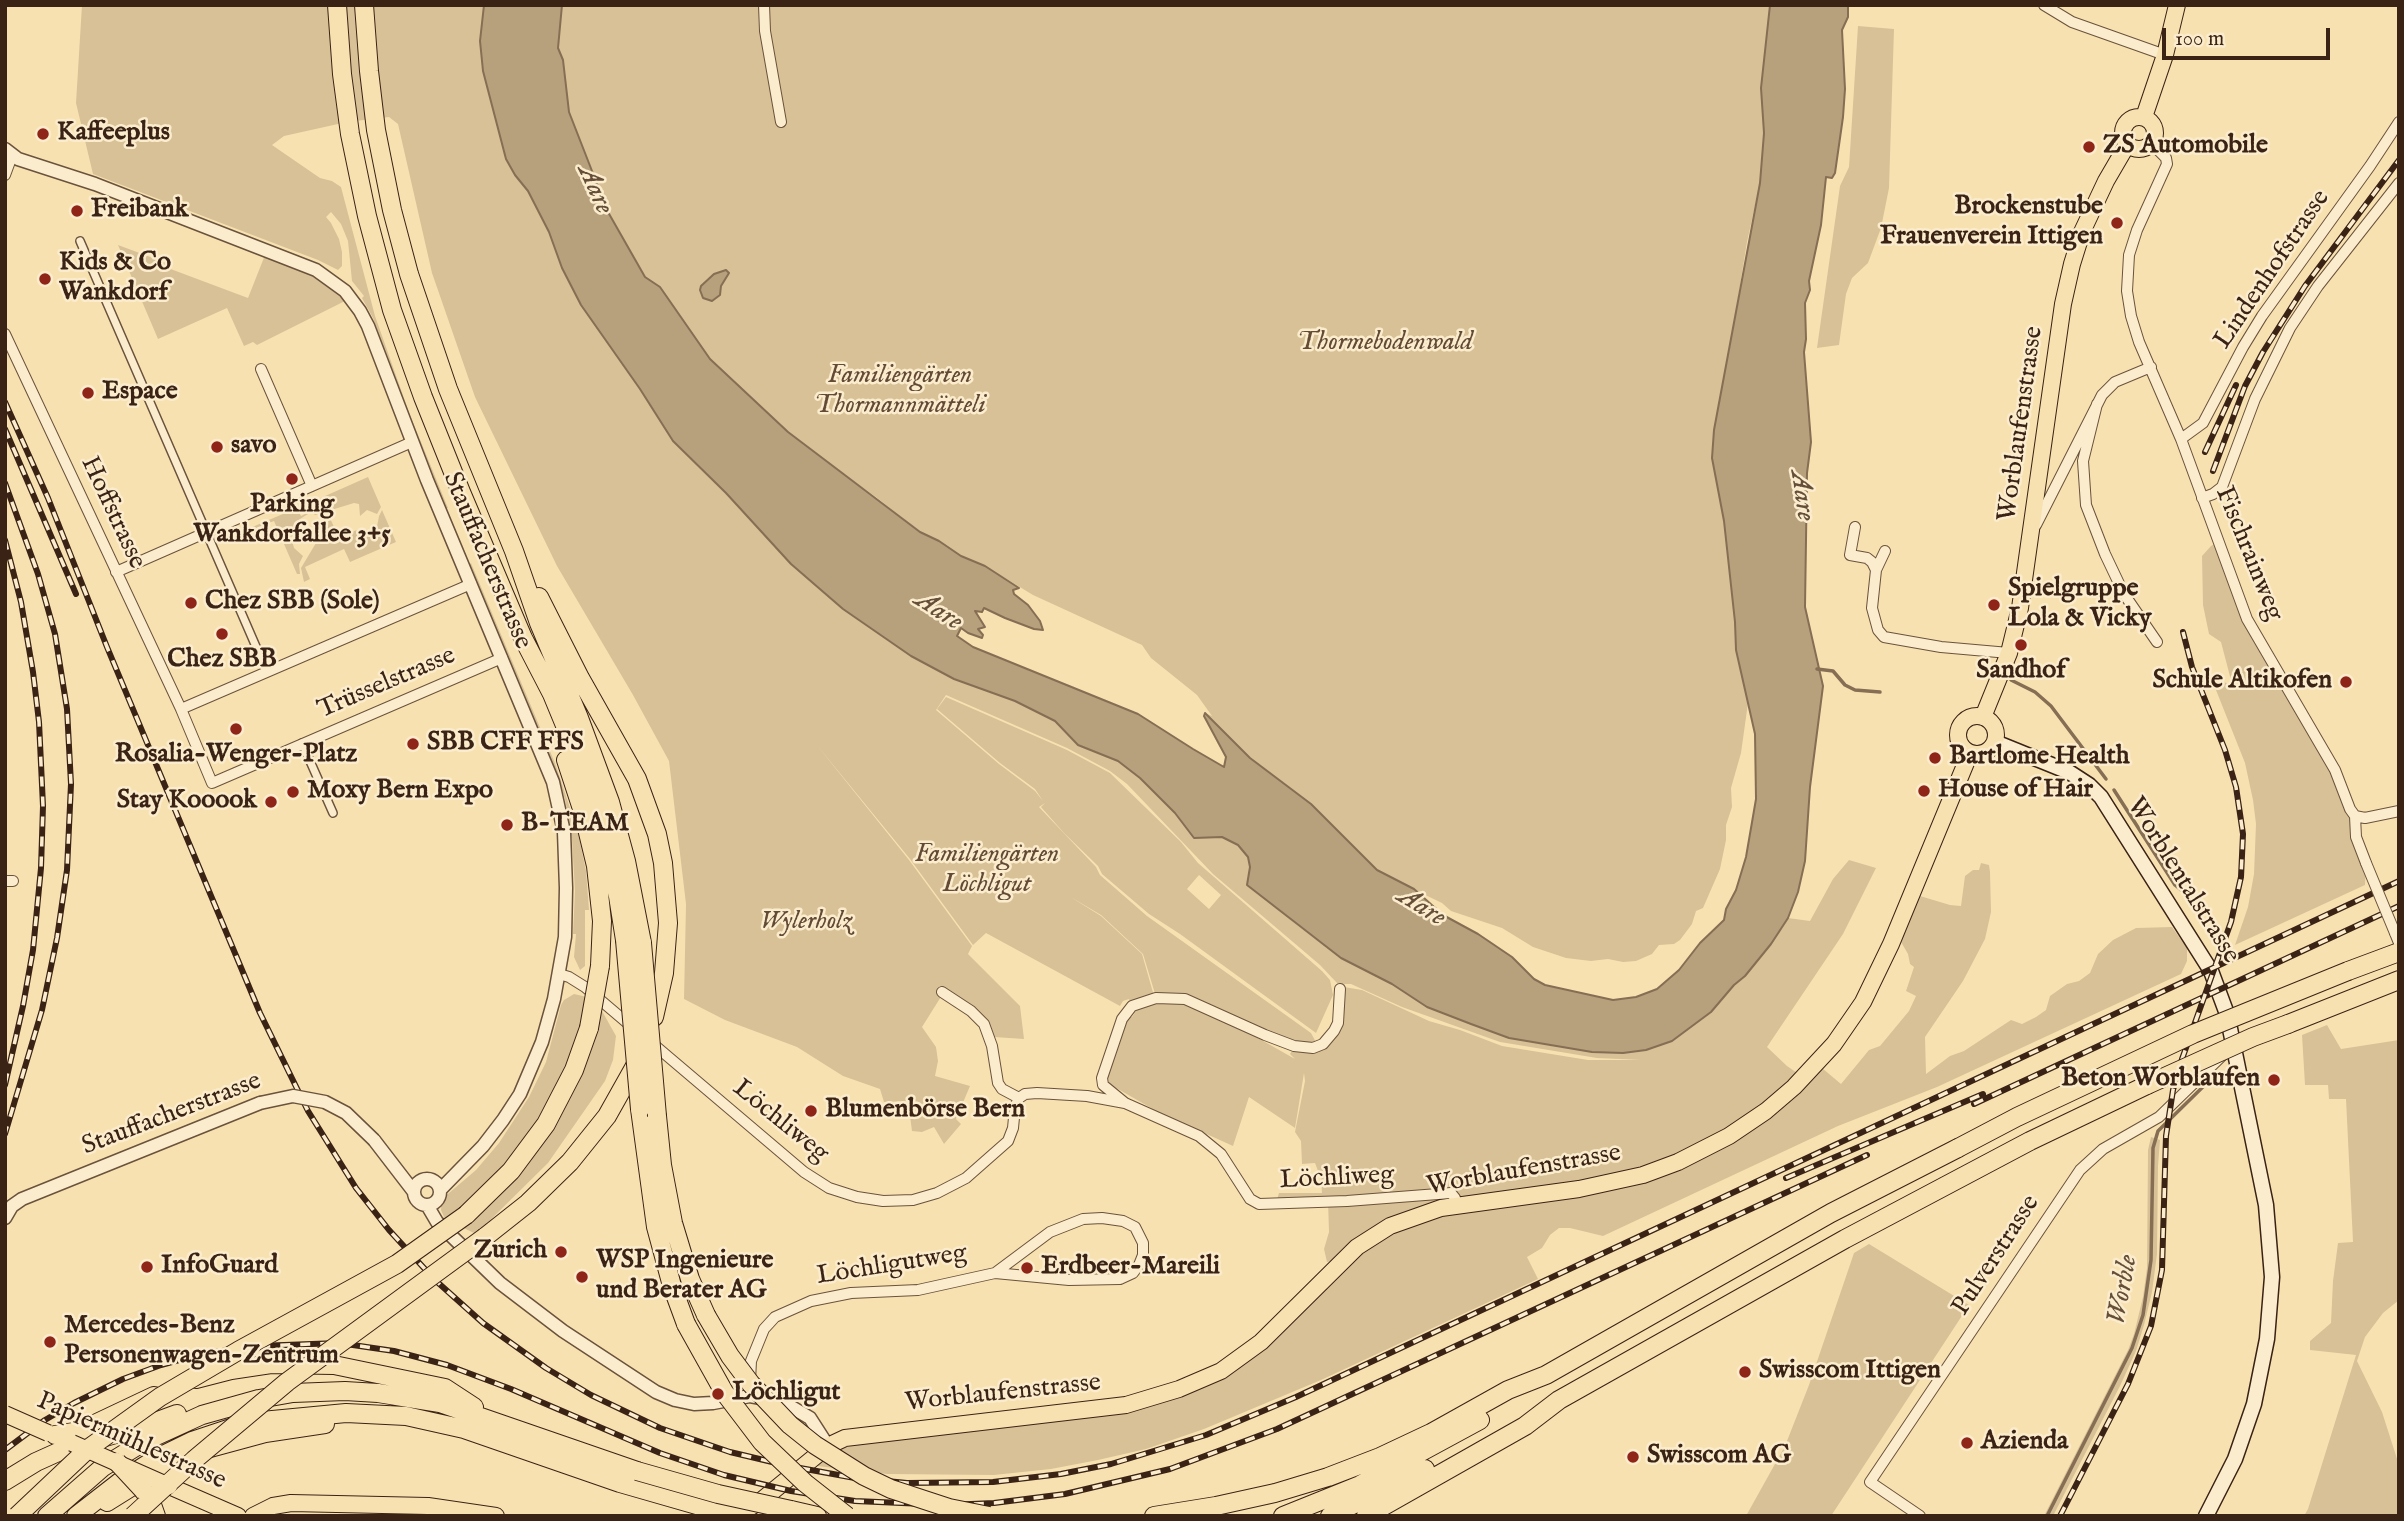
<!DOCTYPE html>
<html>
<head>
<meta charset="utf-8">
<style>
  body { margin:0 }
  #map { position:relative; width:2404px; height:1521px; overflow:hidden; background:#f8e1b1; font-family:"IM FELL English",serif }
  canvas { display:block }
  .frame { position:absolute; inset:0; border:7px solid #3a2315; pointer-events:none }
  .scale { position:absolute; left:2162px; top:28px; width:168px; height:32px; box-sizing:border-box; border:4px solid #3a2315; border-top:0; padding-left:9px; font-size:21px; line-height:24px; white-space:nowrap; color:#3a2315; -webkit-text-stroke:5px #faeccc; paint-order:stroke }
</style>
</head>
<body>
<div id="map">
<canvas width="2404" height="1521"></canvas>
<div class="frame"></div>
<div class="scale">100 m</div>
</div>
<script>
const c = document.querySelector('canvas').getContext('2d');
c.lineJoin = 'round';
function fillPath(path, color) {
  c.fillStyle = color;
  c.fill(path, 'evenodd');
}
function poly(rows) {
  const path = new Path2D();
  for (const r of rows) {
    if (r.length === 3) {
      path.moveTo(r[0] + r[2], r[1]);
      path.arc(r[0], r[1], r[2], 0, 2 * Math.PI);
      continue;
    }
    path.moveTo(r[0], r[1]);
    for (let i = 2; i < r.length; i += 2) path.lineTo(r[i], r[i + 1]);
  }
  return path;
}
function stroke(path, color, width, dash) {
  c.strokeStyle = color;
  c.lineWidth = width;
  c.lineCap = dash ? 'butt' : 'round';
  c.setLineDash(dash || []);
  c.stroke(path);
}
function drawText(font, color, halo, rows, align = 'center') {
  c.font = font + ' "IM FELL English",serif';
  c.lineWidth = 5;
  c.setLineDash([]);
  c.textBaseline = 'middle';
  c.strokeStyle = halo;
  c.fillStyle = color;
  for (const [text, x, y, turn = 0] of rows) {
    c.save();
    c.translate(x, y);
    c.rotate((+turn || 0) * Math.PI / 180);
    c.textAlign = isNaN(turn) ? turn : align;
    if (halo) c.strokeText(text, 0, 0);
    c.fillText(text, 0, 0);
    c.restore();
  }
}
const green = poly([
  [82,5,484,5,480,41,483,71,515,175,528,191,549,232,562,268,581,305,640,389,673,441,726,493,791,564,843,609,911,656,954,679,1015,701,1055,721,1078,745,1118,761,1140,778,1183,821,1203,836,1223,837,1238,845,1248,856,1250,867,1273,904,1297,925,1341,958,1392,984,1427,1007,1509,1038,1592,1052,1623,1053,1646,1050,1672,1041,1711,1012,1734,985,1745,976,1771,944,1788,918,1810,921,1833,879,1849,860,1876,868,1843,934,1767,1047,1787,1066,1803,1077,1765,1111,1643,1174,1440,1207,1343,1259,1327,1262,1324,1249,1329,1232,1328,1201,1276,1203,1279,1193,1322,1193,1321,1179,1315,1163,1302,1164,1301,1141,1295,1132,1305,1081,1304,1073,1295,1128,1249,1097,1233,1146,1158,1112,1111,1085,1107,1079,1127,1017,1132,1017,1138,1008,1155,1001,1175,1002,1193,1005,1242,1029,1295,1059,1290,1054,1295,1046,1202,1005,1156,997,1143,954,1101,915,1069,896,1101,916,1142,954,1154,996,1130,1002,1129,999,1123,1001,1120,1006,986,933,973,945,910,859,816,744,909,860,972,946,968,954,1020,1006,1024,1039,994,1037,944,992,922,1027,936,1047,938,1061,935,1076,970,1086,956,1119,961,1124,944,1144,934,1127,922,1132,912,1131,908,1101,884,1102,880,1089,843,1076,797,1047,725,1020,684,999,686,904,669,761,633,695,557,566,475,397,432,273,398,124,389,117,347,122,284,136,272,145,320,178,332,181,341,187,375,316,410,415,448,508,445,509,408,417,373,318,362,298,364,296,352,281,348,241,341,224,331,212,326,217,331,223,339,239,342,252,342,266,338,270,318,260,93,174,76,103],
  [946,695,1067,748,1110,771,1127,784,1213,874,1320,965,1337,983,1340,989,1345,984,1351,984,1402,1007,1500,1042,1597,1058,1641,1060,1588,1060,1502,1046,1460,1030,1429,1021,1362,990,1344,987,1330,1039,1318,1046,1311,1033,1147,916,1100,875,1096,867,1039,807,1045,803,1041,807,1064,833,1098,866,1102,874,1149,914,1180,934,1316,1033,1333,995,1330,980,1322,971,1198,863,1181,842,1110,773,1067,750,946,697,937,709,1000,763,1035,789,1043,801,1035,791,999,764,936,710],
  [1199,875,1221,895,1209,909,1187,889],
  [562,5,1770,5,1761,88,1764,133,1760,183,1747,242,1712,458,1724,521,1735,622,1736,650,1748,703,1741,753,1731,788,1732,807,1726,825,1726,840,1720,869,1703,908,1696,911,1692,924,1680,940,1674,944,1659,945,1652,954,1636,961,1623,962,1608,959,1591,961,1566,958,1533,947,1502,928,1451,911,1442,903,1394,880,1377,870,1311,804,1250,758,1205,713,1212,716,1197,695,1151,658,1142,645,1033,595,985,566,961,556,939,541,920,532,876,497,818,456,765,414,710,359,660,287,645,277,608,212,569,112,563,60,558,48],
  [1858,26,1894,29,1889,188,1881,228,1868,263,1852,278,1846,294,1839,345,1817,348,1840,186,1849,167],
  [118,245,169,264,168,268,248,298,267,250,302,264,351,298,257,345,253,342,244,346,227,308,158,339],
  [368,477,381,507,377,514,367,510,360,516,359,504,354,503,315,515,313,513,308,514,300,519,299,529,291,537,294,548,303,556,299,564,300,574,297,574,274,521,251,530,250,528,297,508,301,516,309,512,307,504],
  [382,510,396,542,350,562,344,549,305,567,310,579,304,582,301,568,316,543,317,537,320,538,322,535,324,519,330,518,334,527,349,533,362,528,376,532,379,516],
  [2218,542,2247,619,2335,770,2366,863,2365,885,2235,945,2248,907,2254,874,2256,824,2253,800,2245,763,2212,680,2232,684,2221,642,2209,634,2203,605,2202,556,2211,546],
  [471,563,555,763,578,832,586,871,589,910,585,910,585,966,580,970,574,957,576,934,573,934,575,891,572,840,565,799,524,693,469,564],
  [1981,863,1989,865,1990,872,1991,912,1985,939,1963,981,1925,1037,1926,1074,1950,1056,1964,1051,2011,1020,2022,1024,2036,1017,2046,1010,2050,996,2067,984,2079,981,2090,973,2098,954,2113,940,2136,928,2172,927,2187,948,2187,961,2181,974,1937,1087,1838,1126,1603,1236,1570,1228,1559,1228,1550,1235,1542,1248,1527,1257,1538,1279,1321,1380,1204,1429,1146,1449,1098,1460,1051,1469,994,1475,887,1474,817,1466,842,1449,857,1444,1155,1404,1191,1393,1224,1375,1360,1252,1395,1231,1424,1219,1645,1180,1822,1068,1841,1084,1869,1050,1880,1046,1909,1011,1916,996,1906,991,1914,967,1910,964,1908,954,1901,942,1920,896,1950,905,1961,906,1965,876,1973,870,1979,870],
  [574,994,587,997,602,1011,616,1036,613,1060,605,1081,548,1163,476,1234,445,1219,441,1210,442,1199,476,1170,499,1143,529,1097,546,1062,561,1005,564,1000],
  [2327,1025,2341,1049,2399,1040,2399,1300,2383,1313,2365,1337,2357,1361,2382,1412,2399,1465,2399,1516,2304,1516,2308,1509,2356,1355,2310,1350,2310,1341,2331,1323,2333,1281,2338,1243,2353,1242,2346,1099,2329,1099,2328,1085,2305,1085,2302,1035],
  [2151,1137,2160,1140,2158,1166,2157,1254,2152,1292,2144,1325,2136,1351,2120,1386,2053,1516,2044,1516,2128,1350,2134,1334,2143,1297,2147,1268,2148,1150],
  [1869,1244,1969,1305,1831,1516,1746,1516,1785,1446,1809,1385,1854,1253]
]);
const water = poly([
  [484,5,562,5,558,48,563,60,569,112,608,212,645,277,660,287,710,359,788,432,920,532,939,541,961,556,985,566,1019,588,1013,590,1014,594,1028,605,1040,621,1043,630,1034,629,1005,618,984,608,982,612,975,611,985,627,978,629,983,635,982,638,968,633,961,628,957,636,973,647,1138,714,1193,749,1224,767,1226,757,1204,716,1205,713,1250,758,1311,804,1377,870,1414,889,1443,915,1478,934,1512,957,1534,979,1545,985,1613,1000,1636,997,1657,989,1679,970,1700,943,1724,920,1726,909,1736,890,1746,857,1756,799,1755,734,1736,650,1735,622,1724,521,1712,458,1714,430,1760,183,1764,133,1761,88,1770,5,1848,5,1848,17,1842,30,1845,89,1843,117,1835,173,1832,178,1826,177,1821,225,1809,281,1810,290,1805,303,1806,339,1804,352,1811,442,1807,473,1805,607,1823,686,1810,787,1805,861,1798,892,1788,918,1771,944,1745,976,1734,985,1711,1012,1672,1041,1646,1050,1623,1053,1592,1052,1509,1038,1471,1024,1427,1007,1392,984,1341,958,1247,885,1250,867,1248,857,1238,845,1222,837,1194,838,1175,813,1140,778,1118,761,1078,745,1055,721,1015,701,954,679,911,656,843,609,791,564,726,493,673,441,640,389,581,305,562,268,549,232,528,191,515,175,506,159,483,71,480,41,484,5],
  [726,270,729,273,721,286,720,295,712,301,703,298,700,290,701,286,714,274,726,270]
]);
const stream = poly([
  [1817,669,1833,671,1845,685,1855,690,1880,692],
  [2011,680,2035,692,2051,706,2106,779],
  [2114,790,2175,885,2192,899],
  [2047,1516,2132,1348,2143,1315,2151,1260,2153,1148,2158,1131,2215,1075]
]);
const pedestrian = poly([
  [80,241,267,672],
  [302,743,333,813]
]);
const minor = poly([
  [764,5,765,31,781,122],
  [2044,5,2072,22,2165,55],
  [2151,143,2166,158,2167,164,2137,230,2129,255,2127,291,2131,316,2139,342,2181,439,2247,619,2335,770,2350,809,2355,816,2356,837,2366,863],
  [5,175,12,156],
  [5,334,181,709,212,783,502,658],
  [261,369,312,486],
  [2097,404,2083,461,2086,505,2105,554,2124,594,2157,642],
  [2181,439,2203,423,2243,347,2262,316,2370,166,2399,122],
  [2202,498,2213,494,2222,487,2255,399,2290,328,2318,286,2399,183],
  [2036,525,2102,395,2115,382,2151,367],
  [1855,527,1850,555,1867,558,1872,562,1876,570,1872,608,1878,630,1884,637,1941,647,2009,653],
  [1876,570,1885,551],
  [116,572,412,442],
  [181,709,471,584],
  [2355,816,2365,818,2399,811],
  [5,881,13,881],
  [2395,933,2399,943],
  [559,974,569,977,585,987,632,1027],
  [942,992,971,1011,984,1024,992,1046,998,1083,1002,1089,1019,1098],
  [652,1043,804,1172,829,1188,857,1197,883,1201,913,1200,937,1193,966,1178,1008,1141,1013,1128,1015,1107,1019,1098,1025,1094,1037,1093,1087,1096,1125,1103,1199,1136,1221,1154,1250,1199,1259,1204,1347,1201,1451,1193,1455,1198,1456,1205],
  [1125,1103,1103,1085,1102,1078,1122,1019,1132,1006,1156,998,1185,999,1265,1035,1294,1046,1313,1048,1323,1044,1334,1031,1338,1023,1340,989],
  [750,1381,751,1361,764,1329,775,1317,811,1301,851,1293,918,1290,995,1273,1069,1280,1120,1279,1133,1273,1139,1265,1143,1255,1143,1243,1135,1227,1123,1221,1102,1218,1083,1219,1050,1232,995,1273],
  [1920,1516,1870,1482,2080,1170,2103,1149,2159,1117,2224,1054]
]);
const tertiary = poly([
  [5,149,18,159,95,184,316,270,345,291,360,311,368,326,427,480,553,782,564,832,566,888,565,937,554,999,542,1042,520,1094,503,1120,483,1146,440,1190],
  [374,1140,414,1192],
  [427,1192,13],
  [427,1205,437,1222,500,1283,563,1331,656,1392,675,1400,694,1404,713,1403,750,1396,783,1402,810,1418,828,1446],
  [5,1218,12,1206,22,1199,260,1103]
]);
const secondary = poly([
  [1995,742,2069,772,2089,785,2101,797,2211,971,2227,1014,2266,1205,2272,1277,2267,1339,2254,1404,2235,1459,2206,1516]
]);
const primary = poly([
  [2139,133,16],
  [2144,117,2165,55,2177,5],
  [1977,735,19],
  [1983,717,2009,653,2020,608,2063,304,2072,264,2082,232,2106,181,2127,145],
  [169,1486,238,1516],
  [253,1516,273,1506,291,1503,428,1506,496,1516],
  [736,1516,762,1500,828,1446,845,1438,1126,1405,1179,1389,1221,1371,1261,1342,1357,1247,1390,1226,1441,1208,1579,1189,1643,1175,1678,1162,1729,1136,1766,1111,1794,1087,1834,1044,1863,1002,1891,944,1970,753]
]);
const motorway = poly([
  [337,5,342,74,350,134,367,216,392,310,423,397,461,492,523,638,552,694,576,752,603,835,618,896,625,940],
  [364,5,369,71,376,130,392,210,409,274,448,389,514,551,539,623,579,718,610,802,626,861,642,943],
  [539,597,580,678,637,779,657,834,663,863,668,923,664,973,654,1017],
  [566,760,583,812,596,866,602,921,600,966],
  [2348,971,2399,952],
  [2288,1024,2399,980],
  [640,1109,656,1227,672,1286,686,1324],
  [657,1116,662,1165,673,1223,690,1279,706,1315],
  [466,1215,511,1171,546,1124,574,1070,589,1028],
  [485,1237,528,1203,570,1162,607,1116,639,1059],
  [196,1379,231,1370,271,1364,334,1365,445,1388,474,1407],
  [55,1435,80,1431,154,1396],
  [5,1481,36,1462,67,1448,147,1425,177,1414],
  [143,1490,150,1499,156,1516],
  [107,1502,147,1477,206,1449,265,1433,325,1424],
  [791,1510,817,1516],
  [47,1516,103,1467,145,1441,202,1415,259,1399,293,1393,345,1391,378,1393,440,1403,637,1471],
  [76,1516,121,1481,157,1458,192,1441,231,1428,262,1421,346,1413,406,1416,464,1429,620,1483,735,1516],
  [1154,1516,1216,1506,1275,1493,1328,1477,1380,1457,1431,1433,1508,1390,1546,1375,1831,1213,1958,1148],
  [1283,1516,1360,1485,1480,1420],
  [1330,1516,1425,1469],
  [1366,1516,1525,1426,1559,1400,1845,1239,2030,1141,2147,1085]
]);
const rail = poly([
  [5,402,48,498,107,647,260,1013,308,1111,356,1188,389,1230,435,1280,483,1323,546,1368,591,1395,660,1428,730,1452,789,1466,855,1478,907,1483,993,1482,1061,1474,1111,1464,1206,1435,1296,1397,2399,881],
  [5,429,76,594],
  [2205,452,2236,385],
  [2213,471,2245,386,2263,352,2305,286,2399,160],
  [5,483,38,574,55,634,67,709,71,784,67,870,57,938,42,1010,5,1134],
  [5,540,21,602,33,672,39,722,43,806,41,868,33,950,23,1006,5,1085],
  [1974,1104,2399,906],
  [1786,1178,1983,1094],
  [5,1450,45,1420,74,1403,123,1379,161,1365,201,1354,257,1346,339,1343,394,1351,447,1365,511,1389,660,1453,724,1475,791,1491,855,1501,948,1505,994,1503,1065,1494,1170,1469,1277,1429,1867,1155],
  [2060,1516,2128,1384,2151,1326,2162,1270,2166,1136,2173,1090,2182,1059,2231,922,2241,877,2243,834,2236,787,2225,750,2192,667,2183,632]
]);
const minorBridge = poly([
  [2366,863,2395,933]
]);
const tertiaryBridge = poly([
  [260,1103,293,1096,325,1102,346,1113,374,1140]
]);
const primaryBridge = poly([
  [5,1414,48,1433],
  [72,1443,169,1486]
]);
const motorwayBridge = poly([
  [625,940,640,1109],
  [642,943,657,1116],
  [589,1028,600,966],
  [2147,1085,2253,1037,2288,1024],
  [1958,1148,2017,1117,2193,1034,2348,971],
  [706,1315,730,1356,751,1384,790,1425,815,1445,864,1476,891,1489,949,1508,989,1516],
  [686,1324,724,1392,762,1442,805,1483,847,1516],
  [117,1462,143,1490],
  [637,1471,718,1494,791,1510],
  [17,1516,89,1448,160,1397,238,1351,397,1264,466,1215],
  [133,1516,194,1460,287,1382,485,1237]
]);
const markers = [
  [43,134,7,"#8f2418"],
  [2089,147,7,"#8f2418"],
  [77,211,7,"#8f2418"],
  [2117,223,7,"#8f2418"],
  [45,279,7,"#8f2418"],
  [88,393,7,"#8f2418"],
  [217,447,7,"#8f2418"],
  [292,479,7,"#8f2418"],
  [191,603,7,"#8f2418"],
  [1994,605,7,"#8f2418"],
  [222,634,7,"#8f2418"],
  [2021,645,7,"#8f2418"],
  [2346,682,7,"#8f2418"],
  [236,729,7,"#8f2418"],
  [413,744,7,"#8f2418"],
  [1935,758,7,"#8f2418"],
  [1924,791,7,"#8f2418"],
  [293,792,7,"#8f2418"],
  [271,802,7,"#8f2418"],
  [507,825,7,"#8f2418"],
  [2274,1080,7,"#8f2418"],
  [811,1111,7,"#8f2418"],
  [561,1252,7,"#8f2418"],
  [147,1267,7,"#8f2418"],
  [1027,1268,7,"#8f2418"],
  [582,1277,7,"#8f2418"],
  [50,1342,7,"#8f2418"],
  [1745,1372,7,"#8f2418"],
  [718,1394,7,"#8f2418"],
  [1967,1443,7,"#8f2418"],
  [1633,1457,7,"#8f2418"]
];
const poiNames = [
  ["Kaffeeplus",57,134],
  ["ZS Automobile",2103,147],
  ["Brockenstube",2103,208,"right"],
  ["Frauenverein Ittigen",2103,238,"right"],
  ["Freibank",91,211],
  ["Kids & Co",59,264],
  ["Wankdorf",59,294],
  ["Espace",102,393],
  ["savo",231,447],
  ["Parking",292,506,"center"],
  ["Wankdorfallee 3+5",292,536,"center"],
  ["Spielgruppe",2008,590],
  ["Lola & Vicky",2008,620],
  ["Chez SBB (Sole)",205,603],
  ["Chez SBB",222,661,"center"],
  ["Sandhof",2021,672,"center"],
  ["Schule Altikofen",2332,682,"right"],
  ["SBB CFF FFS",427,744],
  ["Rosalia-Wenger-Platz",236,756,"center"],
  ["Bartlome Health",1949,758],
  ["House of Hair",1938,791],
  ["Moxy Bern Expo",307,792],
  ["Stay Kooook",257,802,"right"],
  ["B-TEAM",521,825],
  ["Beton Worblaufen",2260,1080,"right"],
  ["Blumenbörse Bern",825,1111],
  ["Zurich",547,1252,"right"],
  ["WSP Ingenieure",596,1262],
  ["und Berater AG",596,1292],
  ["InfoGuard",161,1267],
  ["Erdbeer-Mareili",1041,1268],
  ["Mercedes-Benz",64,1327],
  ["Personenwagen-Zentrum",64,1357],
  ["Swisscom Ittigen",1759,1372],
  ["Löchligut",732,1394],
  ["Azienda",1981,1443],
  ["Swisscom AG",1647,1457]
];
const streetNames = [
  ["Lindenhofstrasse",2273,270,-56],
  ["Worblaufenstrasse",2022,424,-82],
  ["Hoffstrasse",112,513,65],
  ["Fischrainweg",2248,554,68],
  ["Stauffacherstrasse",486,561,67],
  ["Trüsselstrasse",387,684,-23],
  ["Worblentalstrasse",2182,881,58],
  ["Stauffacherstrasse",172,1115,-21],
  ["Löchliweg",780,1122,39],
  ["Worblaufenstrasse",1524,1171,-10],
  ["Löchliweg",1337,1179,-3],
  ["Pulverstrasse",1997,1256,-57],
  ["Löchligutweg",892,1266,-9],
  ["Worblaufenstrasse",1003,1394,-6],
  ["Papiermühlestrasse",131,1442,24]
];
const parkNames = [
  ["Thormebodenwald",1385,344],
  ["Familiengärten",900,377],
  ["Thormannmätteli",900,407],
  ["Familiengärten",987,856],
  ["Löchligut",987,886],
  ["Wylerholz",806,923]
];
const waterNames = [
  ["Aare",594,190,66],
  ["Aare",1801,496,82],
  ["Aare",938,612,33],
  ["Aare",1421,908,32],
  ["Worble",2124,1290,-80]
];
fillPath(green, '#d8c196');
fillPath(water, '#b7a07c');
stroke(water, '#856e53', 2);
stroke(stream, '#856e53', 3.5);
stroke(pedestrian, '#6a523c', 10);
stroke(minor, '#6a523c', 12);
stroke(tertiary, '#6a523c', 15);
stroke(secondary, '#3a2315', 17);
stroke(primary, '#3a2315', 18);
stroke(motorway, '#3a2315', 20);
stroke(pedestrian, '#faeccc', 7);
stroke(minor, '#faeccc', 10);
stroke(tertiary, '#faeccc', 12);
stroke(secondary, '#faeccc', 14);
stroke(primary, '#f8e1b1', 16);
stroke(motorway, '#f8e1b1', 18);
stroke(rail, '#3a2315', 6);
stroke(rail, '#faeccc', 3.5, [10]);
stroke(minorBridge, '#6a523c', 12, []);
stroke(tertiaryBridge, '#6a523c', 15, []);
stroke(primaryBridge, '#3a2315', 18, []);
stroke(motorwayBridge, '#3a2315', 20, []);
stroke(minorBridge, '#faeccc', 10);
stroke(tertiaryBridge, '#faeccc', 12);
stroke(primaryBridge, '#f8e1b1', 16);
stroke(motorwayBridge, '#f8e1b1', 18);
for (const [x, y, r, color] of markers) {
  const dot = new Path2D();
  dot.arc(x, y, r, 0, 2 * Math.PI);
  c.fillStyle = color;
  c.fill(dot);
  stroke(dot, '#faeccc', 2.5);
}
drawText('bold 26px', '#3a2315', '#faeccc', poiNames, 'left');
drawText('26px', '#3a2315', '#faeccc', streetNames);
drawText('italic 26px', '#624a35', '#faeccc', parkNames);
drawText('italic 28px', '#664f39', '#faeccc', waterNames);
</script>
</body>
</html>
